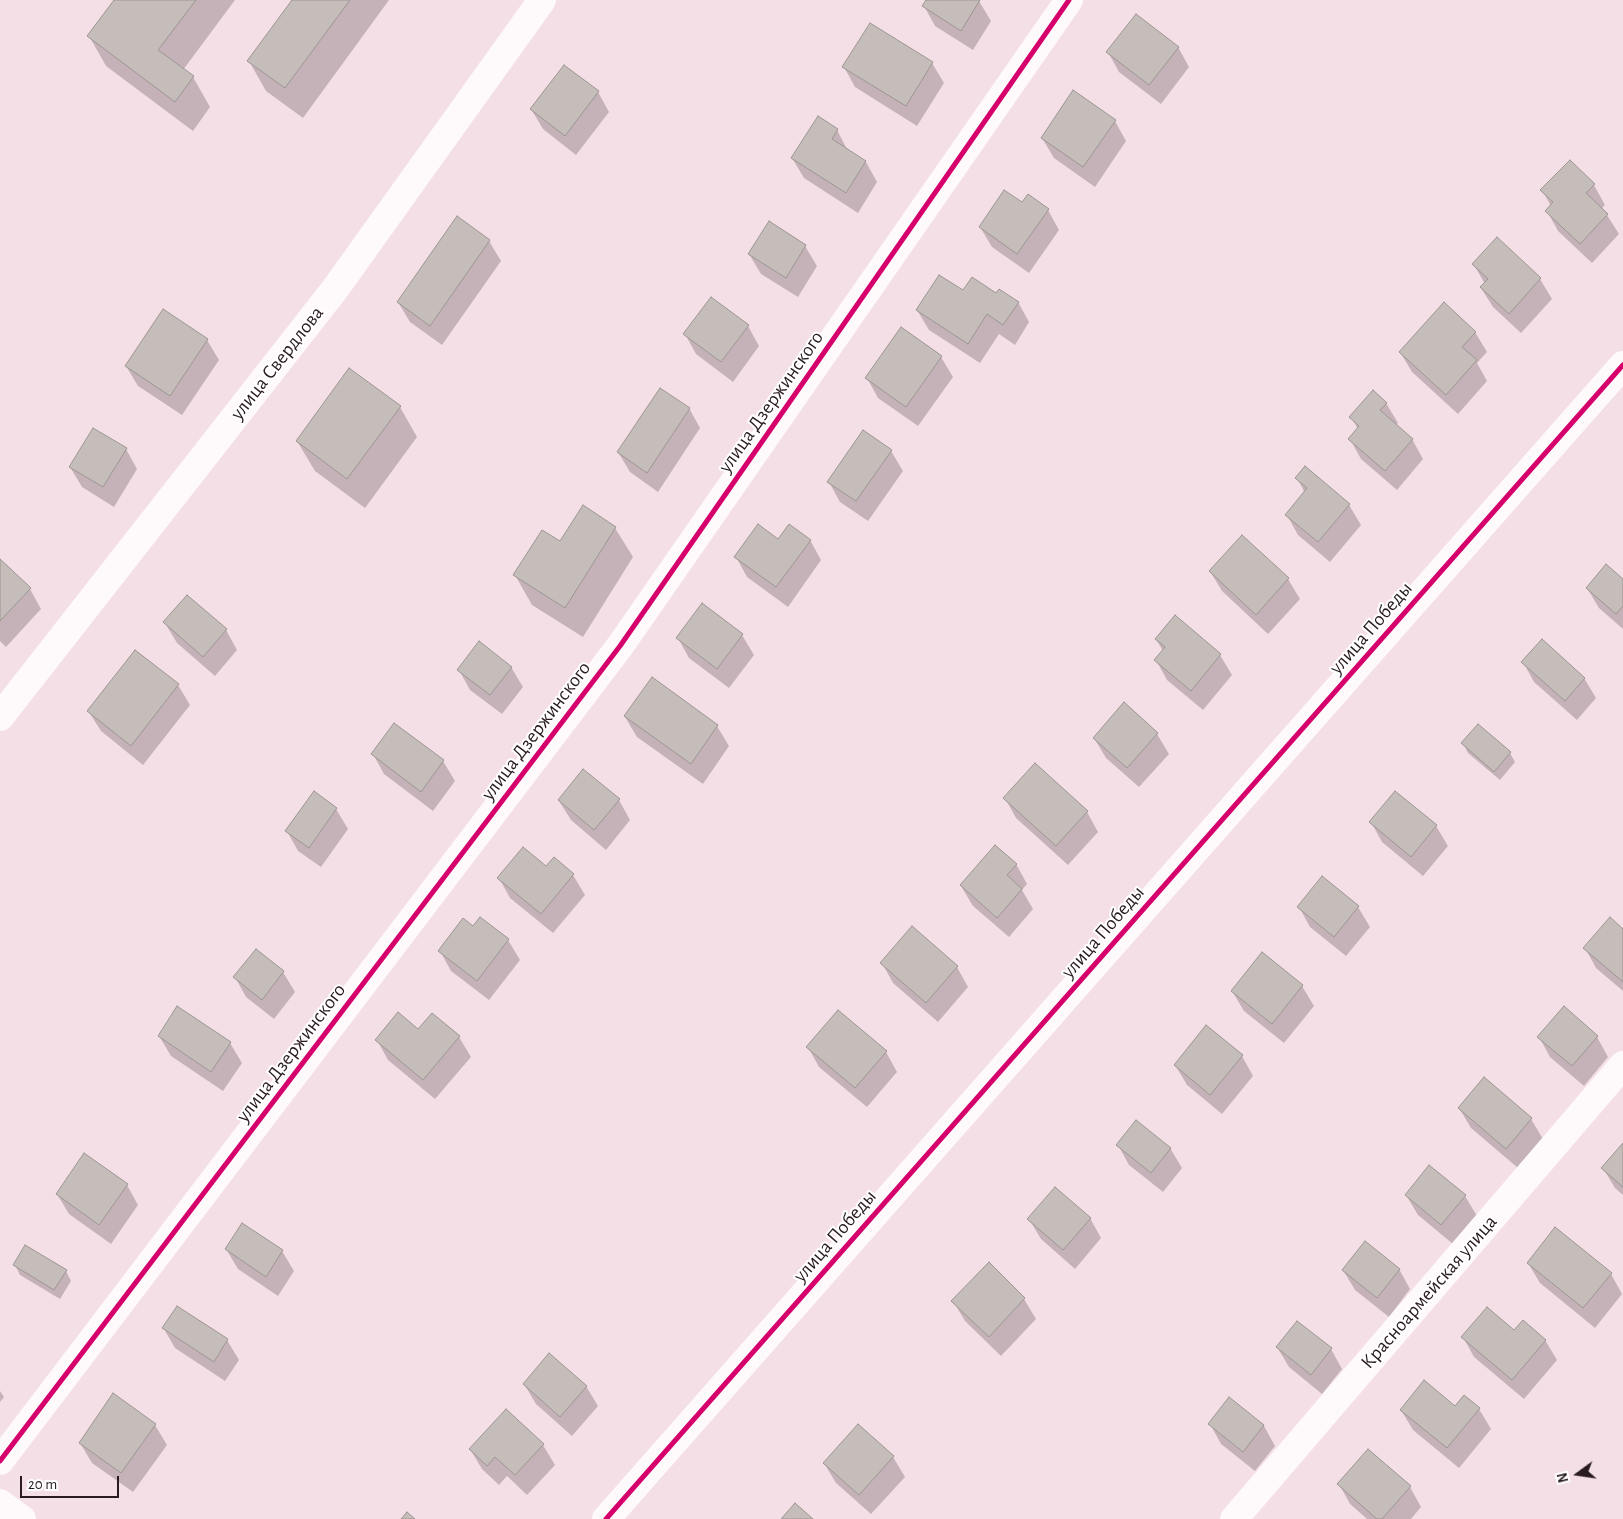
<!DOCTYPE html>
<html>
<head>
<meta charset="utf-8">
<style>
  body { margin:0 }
  #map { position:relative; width:1623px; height:1519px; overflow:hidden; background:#f5dfe6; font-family:"Alegreya Sans",sans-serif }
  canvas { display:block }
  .north { position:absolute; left:1553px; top:1449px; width:50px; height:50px; -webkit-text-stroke:4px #fff; paint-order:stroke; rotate:256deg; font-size:14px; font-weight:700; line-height:20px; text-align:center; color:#291b1f }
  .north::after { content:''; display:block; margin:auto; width:18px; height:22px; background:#291b1f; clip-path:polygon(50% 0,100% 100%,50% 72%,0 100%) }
  .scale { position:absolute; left:20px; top:1476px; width:99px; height:22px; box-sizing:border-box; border:2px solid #291b1f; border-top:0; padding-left:6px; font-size:15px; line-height:18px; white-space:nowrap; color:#291b1f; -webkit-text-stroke:4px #fff; paint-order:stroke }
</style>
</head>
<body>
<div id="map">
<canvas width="1623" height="1519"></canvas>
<div class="north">N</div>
<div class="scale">20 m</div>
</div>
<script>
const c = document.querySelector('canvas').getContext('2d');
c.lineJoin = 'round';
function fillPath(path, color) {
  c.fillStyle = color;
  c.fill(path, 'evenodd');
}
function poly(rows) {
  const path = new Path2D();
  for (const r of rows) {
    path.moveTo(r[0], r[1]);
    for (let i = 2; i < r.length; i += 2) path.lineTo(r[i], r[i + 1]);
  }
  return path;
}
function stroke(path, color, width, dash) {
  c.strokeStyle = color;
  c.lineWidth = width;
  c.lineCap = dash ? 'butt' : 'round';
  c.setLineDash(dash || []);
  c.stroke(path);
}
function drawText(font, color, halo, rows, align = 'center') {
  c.font = font + ' "Alegreya Sans",sans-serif';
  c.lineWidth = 4;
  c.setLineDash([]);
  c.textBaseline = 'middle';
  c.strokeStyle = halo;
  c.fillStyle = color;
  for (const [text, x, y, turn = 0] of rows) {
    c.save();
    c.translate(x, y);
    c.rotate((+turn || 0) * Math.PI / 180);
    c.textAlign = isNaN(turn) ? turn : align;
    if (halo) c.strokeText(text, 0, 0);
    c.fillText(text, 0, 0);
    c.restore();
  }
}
const shadow = poly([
  [115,0,235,0,183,70,193,77,210,107,193,131,106,66,89,36],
  [293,0,389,0,303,118,266,91,249,61],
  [928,0,979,1,991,21,973,50,935,26,924,6],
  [1178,47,1189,67,1161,104,1119,72,1108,52],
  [932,63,944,83,917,126,855,87,844,67],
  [598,92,609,112,576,155,543,129,531,109],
  [1115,121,1126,141,1095,187,1054,158,1042,138],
  [837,130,848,151,866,162,877,182,858,213,804,178,792,158],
  [1594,185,1605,205,1601,209,1607,215,1619,234,1592,263,1558,231,1547,211,1551,206,1542,190],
  [1023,204,1048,210,1059,230,1029,273,992,247,980,227],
  [1497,239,1540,279,1552,299,1521,333,1493,307,1481,288,1485,284,1474,265],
  [489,241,501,261,442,345,410,322,398,302],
  [805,246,817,266,798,297,761,274,749,254],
  [963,292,997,295,1018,302,1029,322,1015,345,999,334,980,363,929,330,917,310],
  [748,326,759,346,733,382,696,354,685,334],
  [1475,332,1487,352,1477,363,1487,381,1458,414,1412,372,1400,352],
  [207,340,219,360,182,415,138,386,126,366],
  [941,357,953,377,918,426,878,398,867,378],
  [1386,403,1398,423,1396,425,1412,439,1423,459,1397,490,1361,459,1350,439,1358,429,1351,417],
  [400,407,417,437,365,508,315,471,297,441],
  [689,408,700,428,658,492,630,472,618,452],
  [126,449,137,469,114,507,82,487,70,467],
  [891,451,903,471,868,521,840,502,829,482],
  [1305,468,1349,505,1361,525,1330,562,1298,535,1287,515,1305,493,1297,478],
  [615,528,633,557,583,637,532,605,515,575,561,543],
  [779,540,810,540,821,560,788,607,747,577,736,557],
  [0,561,30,589,41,609,6,647,0,641],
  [1210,571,1288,579,1300,599,1268,634,1222,591],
  [1623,580,1623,629,1599,608,1587,588],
  [1175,617,1220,655,1232,675,1203,710,1167,680,1156,660,1163,651,1156,639],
  [165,623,226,630,237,650,215,676,177,643],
  [742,635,754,655,729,688,689,658,678,638],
  [136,652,178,685,190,705,143,765,101,731,89,712],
  [1523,662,1584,678,1596,698,1577,720,1534,682],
  [511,667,523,687,502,714,470,690,459,670],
  [652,679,717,726,729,746,703,784,637,737,625,717],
  [395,724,443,761,455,781,433,811,384,774,373,754],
  [1157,734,1169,754,1139,787,1106,758,1094,738],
  [1463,743,1510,753,1515,762,1500,780,1468,753],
  [1005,798,1087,812,1098,832,1068,865,1016,818],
  [619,800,630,820,606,850,571,820,559,801],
  [336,809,348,829,321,867,298,851,287,831],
  [1371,822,1436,826,1448,846,1423,876,1382,842],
  [554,858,573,875,585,895,553,933,510,898,499,878,546,868],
  [1016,864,1027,884,1022,890,1033,909,1009,937,973,906,961,886],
  [1299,907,1358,907,1370,927,1346,956,1310,927],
  [480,919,508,940,520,960,489,1000,451,971,440,951,474,928],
  [1623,931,1623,991,1596,968,1585,948],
  [256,950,283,972,295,992,274,1019,246,997,235,977],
  [1262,954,1302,986,1314,1006,1284,1043,1244,1011,1232,991],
  [882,963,957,967,968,987,938,1022,893,983],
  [418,1031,459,1037,471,1057,435,1099,388,1060,377,1040],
  [159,1036,230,1043,242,1063,223,1091,171,1056],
  [1539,1037,1597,1037,1608,1057,1584,1086,1550,1057],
  [808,1047,886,1052,897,1072,867,1107,819,1067],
  [1242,1056,1253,1076,1222,1114,1187,1085,1175,1065],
  [1484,1079,1531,1119,1543,1139,1518,1168,1471,1128,1459,1108],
  [1118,1145,1170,1148,1182,1168,1163,1192,1129,1165],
  [1623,1145,1623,1195,1615,1188,1603,1168],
  [127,1185,138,1205,111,1244,69,1214,57,1194],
  [1406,1195,1465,1196,1477,1216,1453,1244,1418,1215],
  [1090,1218,1101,1238,1075,1269,1041,1239,1029,1219],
  [243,1225,282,1251,294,1271,278,1296,238,1269,226,1249],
  [1528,1263,1611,1274,1622,1294,1595,1328,1540,1283],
  [15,1265,66,1271,71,1281,60,1299,20,1275],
  [1399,1269,1410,1289,1389,1317,1355,1290,1343,1270],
  [1024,1299,1036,1319,1001,1356,965,1321,953,1301],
  [177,1308,227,1340,239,1360,225,1381,175,1348,164,1329],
  [1515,1332,1545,1340,1557,1360,1524,1399,1474,1357,1463,1337],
  [1277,1347,1331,1349,1342,1369,1322,1394,1289,1367],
  [524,1384,586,1386,598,1406,572,1436,536,1404],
  [0,1391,4,1397,0,1402],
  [113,1395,155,1425,167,1445,133,1492,92,1463,80,1443],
  [1230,1399,1264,1426,1275,1446,1255,1471,1221,1444,1210,1424],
  [1455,1407,1479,1409,1491,1429,1459,1468,1413,1430,1401,1410],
  [858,1425,893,1457,905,1477,871,1514,836,1483,824,1463],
  [543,1445,555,1465,527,1495,507,1476,499,1485,482,1469,470,1449],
  [1339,1484,1410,1487,1421,1507,1411,1519,1367,1519,1350,1504]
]);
const building = poly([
  [114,0,196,0,158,50,194,76,175,102,87,36,114,0],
  [292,0,350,0,285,88,247,61,292,0],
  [926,0,980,0,961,31,922,6,926,0],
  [1136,14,1179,47,1149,85,1106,52,1136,14],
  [870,23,933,62,906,106,842,67,870,23],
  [564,65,599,91,565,136,530,109,564,65],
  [1073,90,1116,120,1083,167,1041,138,1073,90],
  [818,116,838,129,832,139,866,161,846,193,791,158,818,116],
  [1570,160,1595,184,1586,193,1608,214,1580,244,1545,211,1553,202,1540,190,1570,160],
  [1004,190,1022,202,1028,194,1049,209,1017,254,979,227,1004,190],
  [457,216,490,240,430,326,397,302,457,216],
  [769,221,806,245,786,278,748,254,769,221],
  [1497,237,1541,278,1509,314,1480,287,1488,279,1472,264,1497,237],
  [939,275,963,290,972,277,996,293,999,289,1019,302,1003,325,987,314,968,344,916,310,939,275],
  [711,297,749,325,721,362,683,334,711,297],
  [1444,302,1476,332,1462,347,1477,360,1446,395,1399,352,1444,302],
  [163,309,208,339,170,396,125,366,163,309],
  [901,327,942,356,906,407,865,378,901,327],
  [349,368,401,406,347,479,296,441,349,368],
  [660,388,690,408,647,473,617,452,660,388],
  [1373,390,1387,403,1380,410,1413,439,1385,471,1348,439,1359,426,1349,417,1373,390],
  [93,428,127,448,103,487,69,467,93,428],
  [863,430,892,450,856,501,827,482,863,430],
  [1305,466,1350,504,1318,542,1285,515,1307,488,1295,478,1305,466],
  [583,505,616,527,565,608,513,575,542,530,560,541,583,505],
  [758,524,778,539,789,524,811,540,776,587,734,557,758,524],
  [1242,535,1289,578,1256,615,1209,571,1242,535],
  [0,559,31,588,0,621,0,559],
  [1606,564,1623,579,1623,606,1616,614,1586,588,1606,564],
  [187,595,227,629,203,657,163,622,187,595],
  [702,603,743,634,717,669,676,638,702,603],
  [1175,615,1221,654,1191,691,1154,660,1165,647,1155,639,1175,615],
  [1542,639,1585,678,1565,701,1521,662,1542,639],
  [479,641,512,667,490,695,457,670,479,641],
  [135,650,179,684,131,746,87,711,135,650],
  [652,677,718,725,691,764,624,716,652,677],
  [1124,702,1158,733,1127,768,1093,738,1124,702],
  [394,723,444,760,421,792,371,754,394,723],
  [1478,724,1511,752,1494,772,1461,743,1478,724],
  [1035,763,1088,811,1056,846,1003,798,1035,763],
  [583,769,620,799,594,830,558,800,583,769],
  [314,791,337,808,309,848,285,831,314,791],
  [1395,791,1437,825,1411,857,1369,822,1395,791],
  [995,845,1017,864,1007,875,1022,889,997,918,960,885,995,845],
  [523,847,546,866,554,857,574,874,541,914,497,878,523,847],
  [1322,876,1359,906,1334,937,1297,907,1322,876],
  [480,917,509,939,477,981,438,951,463,918,473,926,480,917],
  [1610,917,1623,929,1623,982,1583,948,1610,917],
  [912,926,958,966,926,1003,880,963,912,926],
  [256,949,284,971,262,1000,233,977,256,949],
  [1262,952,1303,985,1272,1024,1231,991,1262,952],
  [177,1006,231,1042,211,1072,158,1036,177,1006],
  [1564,1006,1598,1036,1572,1066,1537,1037,1564,1006],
  [838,1010,887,1051,855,1088,806,1047,838,1010],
  [398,1012,418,1029,432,1013,460,1036,423,1080,375,1040,398,1012],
  [1206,1025,1243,1055,1210,1095,1174,1065,1206,1025],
  [1484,1077,1532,1118,1506,1149,1458,1108,1484,1077],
  [1136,1120,1171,1148,1151,1173,1116,1145,1136,1120],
  [1623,1143,1623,1187,1601,1168,1623,1143],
  [84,1153,128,1184,99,1225,56,1194,84,1153],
  [1429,1165,1466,1195,1441,1225,1405,1195,1429,1165],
  [1055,1187,1091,1218,1063,1250,1027,1219,1055,1187],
  [242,1223,283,1250,266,1277,225,1249,242,1223],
  [1555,1227,1612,1273,1583,1308,1527,1263,1555,1227],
  [1365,1241,1400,1269,1377,1298,1342,1270,1365,1241],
  [25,1245,67,1270,54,1290,13,1265,25,1245],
  [989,1262,1025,1298,989,1337,951,1301,989,1262],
  [177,1306,228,1339,214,1362,162,1328,177,1306],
  [1487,1307,1514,1330,1523,1320,1546,1340,1512,1380,1461,1337,1487,1307],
  [1297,1321,1332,1348,1311,1375,1276,1347,1297,1321],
  [549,1353,587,1386,560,1417,523,1384,549,1353],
  [1424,1380,1455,1406,1464,1395,1480,1408,1447,1448,1400,1410,1424,1380],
  [113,1393,156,1424,121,1473,79,1443,113,1393],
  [1229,1397,1264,1425,1243,1452,1208,1424,1229,1397],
  [506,1409,544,1444,515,1475,495,1457,487,1466,469,1449,506,1409],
  [858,1424,894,1456,859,1495,823,1463,858,1424],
  [1368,1449,1411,1486,1382,1519,1377,1519,1337,1484,1368,1449],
  [795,1503,813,1519,781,1519,795,1503],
  [407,1512,415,1519,401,1519,407,1512]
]);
const street = poly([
  [0,717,335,289,542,0],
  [0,1461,620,646,1069,0],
  [0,1503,22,1519],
  [606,1519,1623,365],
  [1234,1519,1623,1065]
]);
const cycleway = poly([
  [0,1461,620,646,1069,0],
  [606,1519,1623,365]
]);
const streetNames = [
  ["улица Свердлова",277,363,-52],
  ["улица Дзержинского",771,402,-55],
  ["улица Победы",1371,628,-49],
  ["улица Дзержинского",536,731,-53],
  ["улица Победы",1103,932,-49],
  ["улица Дзержинского",291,1053,-53],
  ["улица Победы",835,1236,-49],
  ["Красноармейская улица",1429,1292,-49]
];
fillPath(shadow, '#0003');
fillPath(building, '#c5bdb9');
stroke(building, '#9c9592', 1);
stroke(street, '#fefafb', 28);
stroke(cycleway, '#d6006c', 5);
drawText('20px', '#291b1f', '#fff', streetNames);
</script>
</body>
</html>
